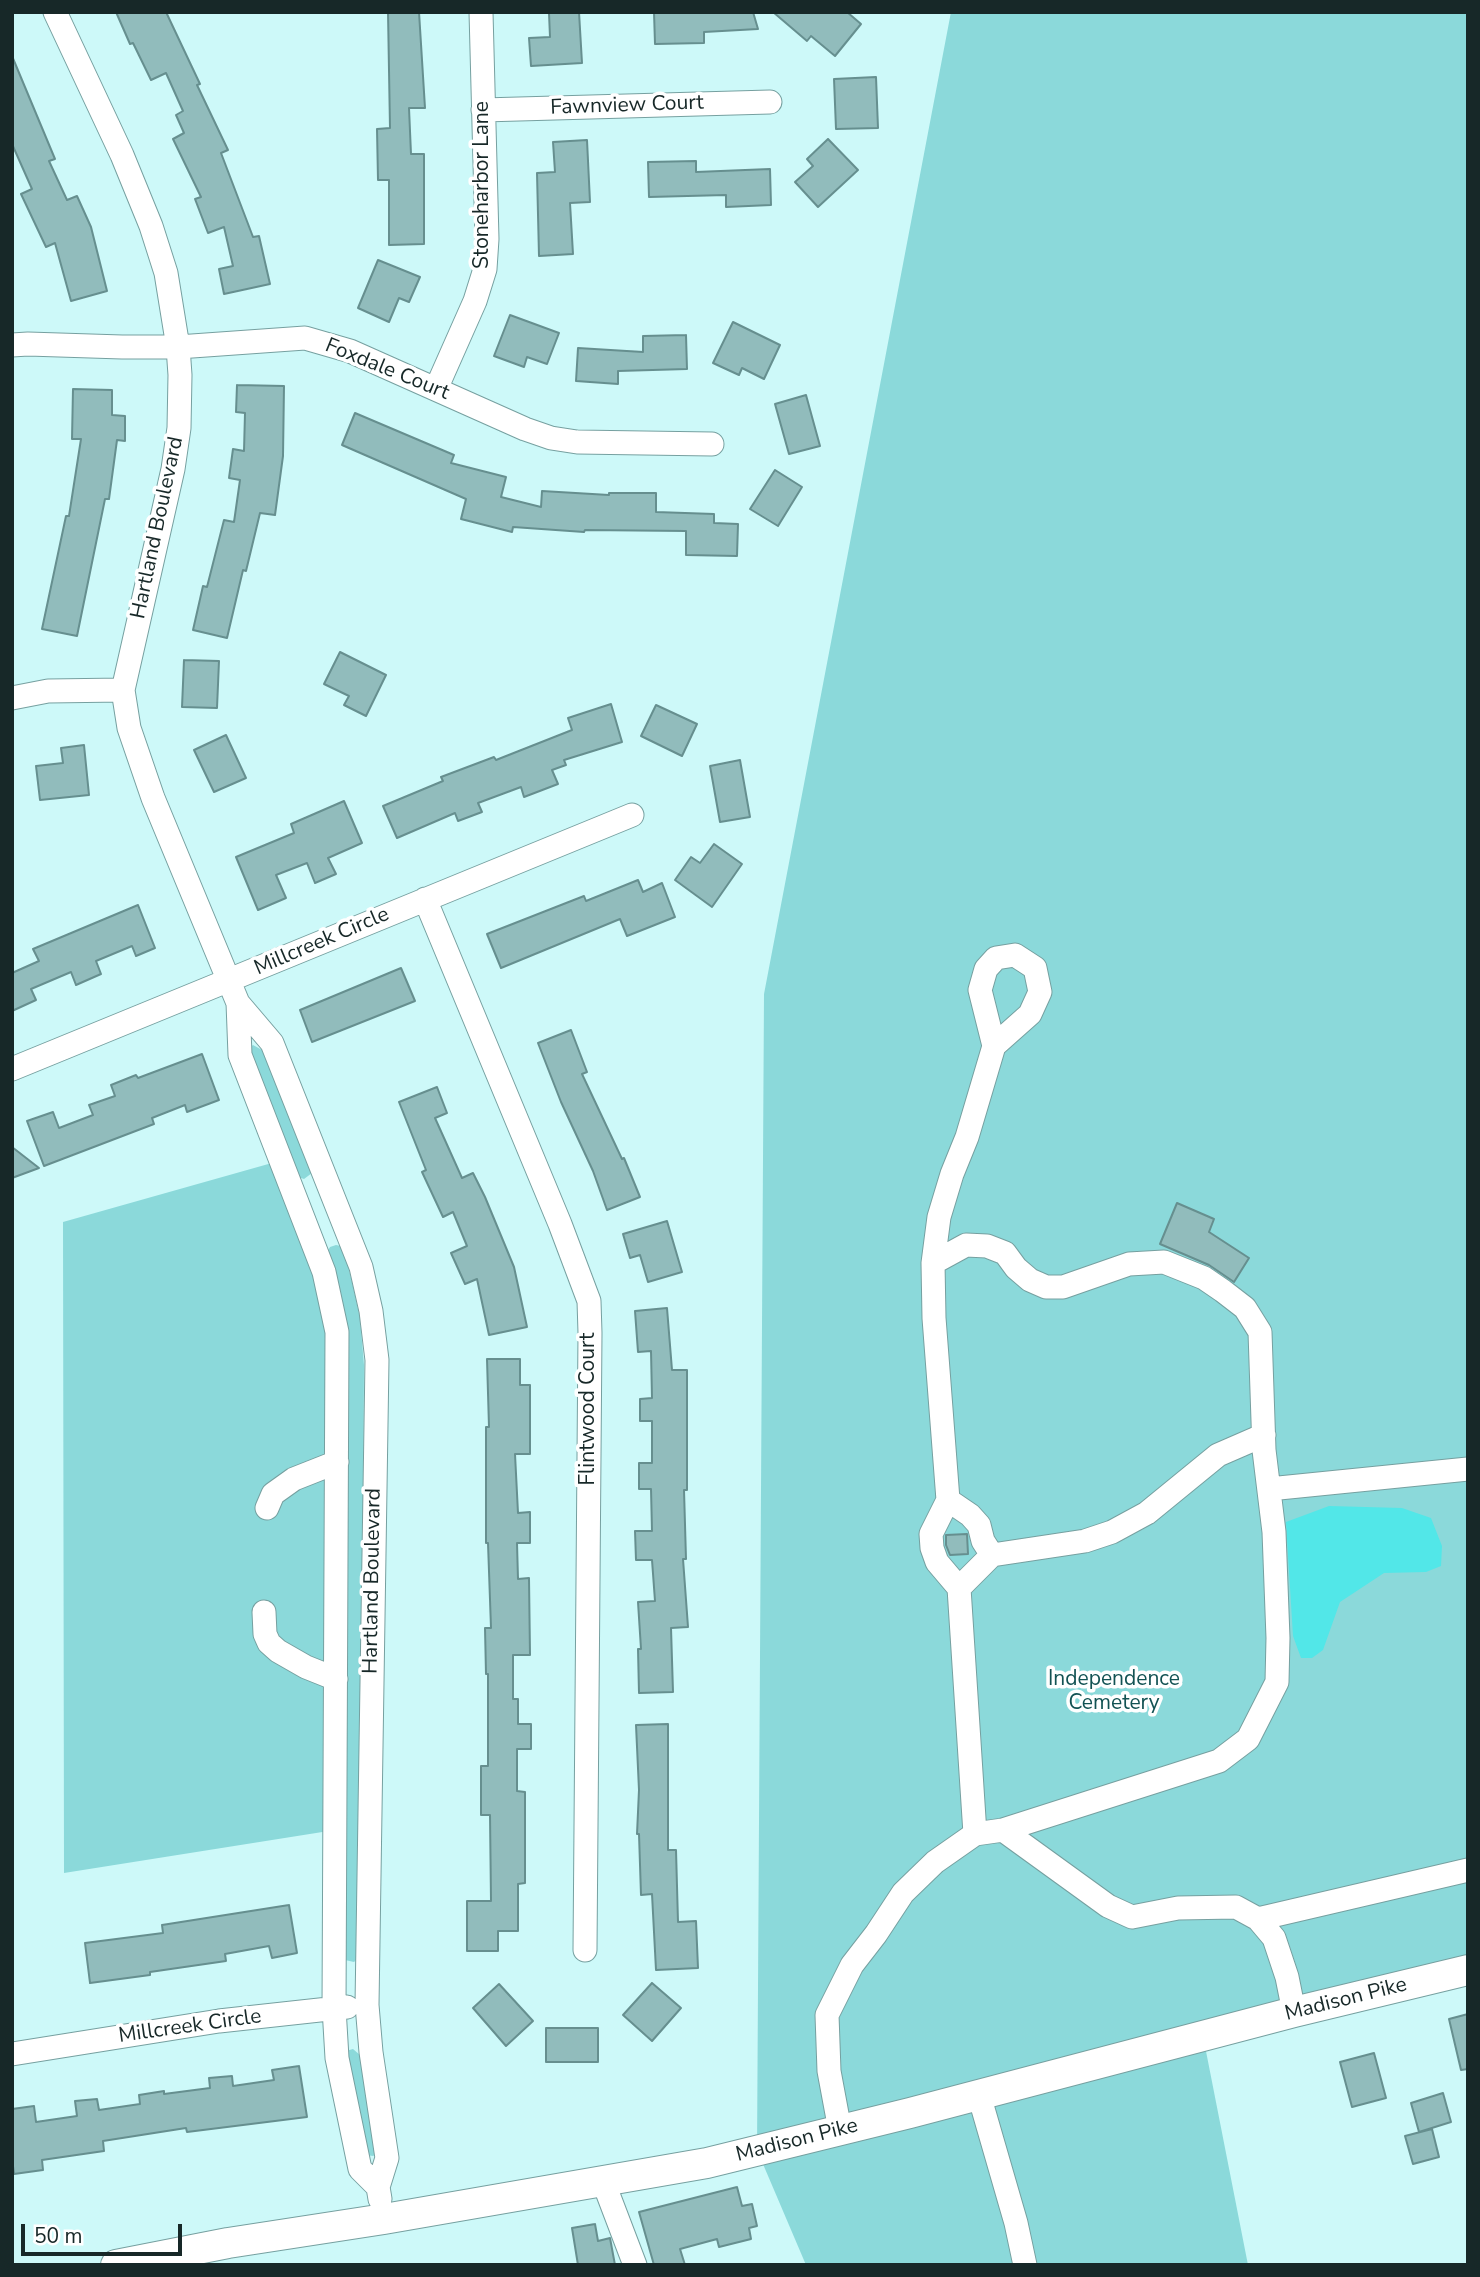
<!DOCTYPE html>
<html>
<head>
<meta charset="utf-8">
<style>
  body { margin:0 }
  #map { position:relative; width:1480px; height:2277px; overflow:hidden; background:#cdf9f9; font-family:"Nunito Sans",sans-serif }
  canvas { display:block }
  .frame { position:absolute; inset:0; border:14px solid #172828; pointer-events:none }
  .scale { position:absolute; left:21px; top:2224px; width:161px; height:32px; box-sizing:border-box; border:4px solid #172828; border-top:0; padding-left:9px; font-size:21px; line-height:24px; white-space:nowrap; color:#172828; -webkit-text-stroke:5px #fff; paint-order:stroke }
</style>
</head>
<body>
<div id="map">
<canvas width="1480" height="2277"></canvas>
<div class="frame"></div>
<div class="scale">50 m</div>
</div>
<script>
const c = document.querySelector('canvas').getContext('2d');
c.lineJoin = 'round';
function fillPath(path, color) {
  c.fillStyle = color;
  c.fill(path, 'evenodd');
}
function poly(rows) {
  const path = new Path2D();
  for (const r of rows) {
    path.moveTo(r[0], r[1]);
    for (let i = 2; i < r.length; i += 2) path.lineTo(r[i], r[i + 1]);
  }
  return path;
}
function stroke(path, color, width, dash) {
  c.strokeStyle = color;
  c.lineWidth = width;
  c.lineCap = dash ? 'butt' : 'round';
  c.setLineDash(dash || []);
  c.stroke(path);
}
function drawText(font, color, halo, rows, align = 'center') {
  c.font = font + ' "Nunito Sans",sans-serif';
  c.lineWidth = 7;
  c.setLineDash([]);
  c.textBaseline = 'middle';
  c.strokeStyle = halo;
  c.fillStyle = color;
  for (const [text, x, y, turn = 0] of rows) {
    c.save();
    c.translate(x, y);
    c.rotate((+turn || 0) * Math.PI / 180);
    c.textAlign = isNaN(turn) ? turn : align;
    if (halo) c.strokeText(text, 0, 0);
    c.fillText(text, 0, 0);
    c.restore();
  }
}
const green = poly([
  [951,12,1468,12,1468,1970,1203,2036,1248,2265,806,2265,757,2150,764,994],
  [253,1045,264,1051,312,1173,304,1179,298,1177,248,1049],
  [279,1161,337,1332,335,1830,64,1873,63,1222],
  [336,1245,341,1246,344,1250,352,1282,360,1318,364,1365,362,1722,357,1959,354,1962,345,1960,327,1252,330,1247],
  [353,2049,360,2055,375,2155,373,2156,366,2155,346,2051]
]);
const water = poly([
  [1329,1506,1402,1508,1431,1518,1442,1546,1441,1566,1426,1572,1384,1573,1340,1602,1323,1650,1312,1658,1301,1658,1293,1636,1286,1522]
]);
const building = poly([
  [116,12,166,12,200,84,197,85,228,150,221,153,253,237,259,236,270,284,224,294,219,269,233,266,224,227,208,233,195,199,201,197,173,139,184,133,176,115,183,111,166,73,151,80,133,43,130,44,116,12],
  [388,12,419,12,425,108,409,108,411,154,424,154,424,244,389,245,389,180,378,180,377,129,390,128,388,12],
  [579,12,582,63,531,66,529,38,550,37,549,13,579,12],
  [654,12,753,12,758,29,704,32,704,43,655,44,654,12],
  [773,12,847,12,861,24,835,56,811,36,807,41,773,12],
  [12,56,55,159,49,161,67,200,77,196,91,227,107,291,71,301,55,243,46,247,21,194,32,189,12,144,12,56],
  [876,77,878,128,836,129,834,79,876,77],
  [828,139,858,170,818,207,795,182,813,166,807,159,828,139],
  [587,140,590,202,570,203,573,254,539,256,537,173,555,172,553,142,587,140],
  [696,161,696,172,770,169,771,205,726,207,726,195,649,197,648,162,696,161],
  [378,260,420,277,409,302,399,298,389,322,358,308,378,260],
  [510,315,559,333,547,364,527,357,524,367,494,356,510,315],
  [733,322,780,345,764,379,742,368,739,375,713,363,733,322],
  [686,335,687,369,618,371,618,384,576,381,578,348,643,352,643,336,686,335],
  [237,385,284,386,283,456,275,515,260,513,246,571,243,570,227,638,193,630,203,586,207,587,224,520,234,522,240,480,229,478,233,449,244,451,245,413,236,412,237,385],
  [73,389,112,390,112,415,125,416,125,441,117,440,109,499,105,499,77,636,42,629,66,516,69,516,81,439,72,439,73,389],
  [806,395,820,446,789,454,775,404,806,395],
  [355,413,454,455,451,463,506,477,501,497,541,507,542,491,609,495,609,493,656,493,656,512,714,514,714,523,738,524,737,556,686,555,686,531,585,530,584,532,513,527,512,532,461,519,466,499,342,445,355,413],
  [775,470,802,487,778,526,750,509,775,470],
  [340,652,386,675,366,716,344,705,349,696,324,684,340,652],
  [184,660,219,661,217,708,182,707,184,660],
  [611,704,622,742,564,760,566,765,552,770,558,784,524,797,521,787,478,803,482,812,458,821,455,813,397,838,383,806,443,781,441,777,494,757,496,760,572,730,568,718,611,704],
  [656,705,697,724,682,756,641,736,656,705],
  [226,735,246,778,214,792,194,750,226,735],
  [84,745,89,795,40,800,36,766,63,763,61,748,84,745],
  [740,760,750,817,720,822,710,766,740,760],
  [344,801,362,843,328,858,336,874,315,883,307,863,276,875,286,898,258,910,236,857,294,833,291,824,344,801],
  [714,844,742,864,712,907,675,880,691,857,700,863,714,844],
  [638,880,643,892,662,883,675,917,627,936,620,919,501,968,487,934,584,896,586,901,638,880],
  [138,905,155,948,136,956,132,946,96,961,101,974,76,985,71,972,31,989,36,1000,12,1011,12,973,39,961,33,949,138,905],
  [401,968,415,1001,312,1042,300,1010,401,968],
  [571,1030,587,1072,582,1074,622,1159,624,1158,640,1197,607,1210,593,1171,561,1102,538,1043,571,1030],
  [202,1054,219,1100,187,1112,185,1105,152,1118,154,1124,44,1166,27,1121,53,1112,59,1128,93,1115,89,1105,115,1096,111,1085,136,1075,138,1078,202,1054],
  [437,1087,447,1113,435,1118,462,1178,473,1173,485,1197,514,1267,527,1327,489,1335,477,1279,465,1284,451,1253,467,1246,453,1212,443,1217,422,1172,426,1170,399,1102,437,1087],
  [12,1147,39,1168,12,1178,12,1147],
  [1177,1203,1214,1219,1209,1232,1249,1258,1234,1282,1209,1265,1160,1244,1177,1203],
  [667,1221,682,1272,648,1282,640,1255,630,1258,623,1234,667,1221],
  [667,1308,672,1370,687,1370,687,1490,684,1490,686,1559,683,1559,688,1627,671,1628,673,1692,639,1693,638,1649,641,1649,638,1602,655,1601,652,1560,636,1560,635,1531,652,1531,651,1489,639,1489,639,1463,652,1463,652,1421,640,1421,640,1399,652,1398,651,1351,638,1352,635,1311,667,1308],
  [487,1359,520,1359,520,1385,530,1385,530,1454,515,1454,518,1513,530,1512,530,1543,517,1543,518,1579,529,1578,530,1655,513,1655,513,1699,518,1699,518,1724,531,1724,531,1749,517,1749,517,1791,525,1792,525,1883,518,1884,518,1931,498,1931,498,1951,467,1951,467,1901,491,1901,490,1815,481,1815,481,1766,488,1766,488,1674,486,1674,485,1628,491,1628,488,1543,486,1543,486,1427,489,1427,487,1359],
  [967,1534,968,1554,950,1555,946,1545,946,1535,967,1534],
  [668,1724,668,1850,676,1850,678,1922,696,1921,698,1968,656,1970,652,1894,641,1895,639,1834,637,1834,639,1790,636,1725,668,1724],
  [289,1905,297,1953,272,1958,269,1946,225,1954,226,1961,150,1972,150,1975,90,1983,85,1943,163,1933,162,1925,289,1905],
  [652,1983,681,2008,652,2041,623,2015,652,1983],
  [499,1984,533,2021,506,2046,473,2008,499,1984],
  [1468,2014,1468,2069,1461,2070,1449,2019,1468,2014],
  [546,2028,598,2028,598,2062,546,2062,546,2028],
  [1374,2053,1386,2098,1352,2107,1340,2062,1374,2053],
  [299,2066,307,2117,187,2132,186,2128,103,2141,104,2151,42,2160,43,2170,14,2174,12,2158,12,2109,34,2106,36,2122,77,2116,75,2101,97,2099,99,2110,140,2104,139,2095,164,2091,164,2094,210,2088,209,2078,232,2076,233,2086,274,2080,272,2070,299,2066],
  [1443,2093,1451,2122,1419,2132,1411,2103,1443,2093],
  [1432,2129,1439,2157,1413,2164,1405,2136,1432,2129],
  [737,2187,742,2206,752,2204,757,2226,749,2228,751,2239,719,2247,717,2239,680,2249,685,2265,654,2265,639,2212,737,2187],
  [595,2224,598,2241,610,2238,615,2265,578,2265,572,2228,595,2224]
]);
const minor = poly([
  [55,12,122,155,151,226,166,273,178,347,180,375,179,428,173,469,123,690,129,728,153,798,238,1003,240,1055,324,1272,337,1332,334,2008,337,2058,360,2169,378,2187],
  [483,110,770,102],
  [12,345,28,344,122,347,178,347,305,338,350,351,525,429,551,438,577,442,712,444],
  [436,389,475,301,485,269,487,239,481,12],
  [12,698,48,691,123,690],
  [425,899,560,1224,589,1301,590,1333,585,1950],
  [238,1003,272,1043,361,1267,371,1311,377,1360,367,2005,371,2052,387,2158,378,2187,380,2199],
  [12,1069,632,815],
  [933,1263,939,1217,952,1174,967,1137,994,1046,1030,1014,1040,992,1035,968,1015,955,996,958,986,969,980,990,994,1046],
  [1269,1489,1468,1469],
  [948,1500,970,1515,979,1525,983,1541,992,1555,959,1588],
  [267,1508,273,1494,294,1479,337,1462],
  [992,1555,1085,1541,1112,1532,1147,1513,1218,1455,1264,1435],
  [264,1612,265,1634,269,1643,278,1651,306,1667,336,1679],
  [1003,1830,1108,1906,1132,1917,1178,1908,1236,1907,1258,1919,1274,1938,1287,1977,1294,2012],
  [1258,1919,1468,1870],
  [12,2054,219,2021,347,2007],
  [979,2095,1016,2223,1025,2265],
  [840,2130,829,2071,827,2015,852,1965,876,1934,903,1893,935,1862,975,1834,1003,1830,1219,1761,1248,1739,1277,1682,1278,1638,1274,1532,1264,1450,1260,1332,1245,1308,1223,1291,1204,1278,1164,1262,1129,1264,1063,1287,1046,1287,1030,1280,1016,1268,1005,1253,987,1246,966,1245,933,1263,934,1318,948,1500,931,1534,932,1548,937,1562,959,1588,975,1834],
  [603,2181,635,2265]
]);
const major = poly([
  [116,2265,228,2243,384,2219,707,2163,910,2113,1294,2012,1468,1970]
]);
const streetNames = [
  ["Fawnview Court",627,106,-2],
  ["Stoneharbor Lane",483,185,-90],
  ["Foxdale Court",387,370,22],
  ["Hartland Boulevard",158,528,-78],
  ["Millcreek Circle",322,942,-23],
  ["Flintwood Court",589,1409,-90],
  ["Hartland Boulevard",373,1581,-89],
  ["Madison Pike",1346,2000,-14],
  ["Millcreek Circle",190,2027,-8],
  ["Madison Pike",797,2141,-14]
];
const parkNames = [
  ["Independence",1114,1680],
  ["Cemetery",1114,1704]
];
fillPath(green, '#8bd9da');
fillPath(water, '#52e7e8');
fillPath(building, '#91bcbc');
stroke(building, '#668f8f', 2);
stroke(minor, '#76a0a0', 25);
stroke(major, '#76a0a0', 32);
stroke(minor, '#fff', 23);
stroke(major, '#fff', 30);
drawText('21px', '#172828', '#fff', streetNames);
drawText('21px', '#125253', '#fff', parkNames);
</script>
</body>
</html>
